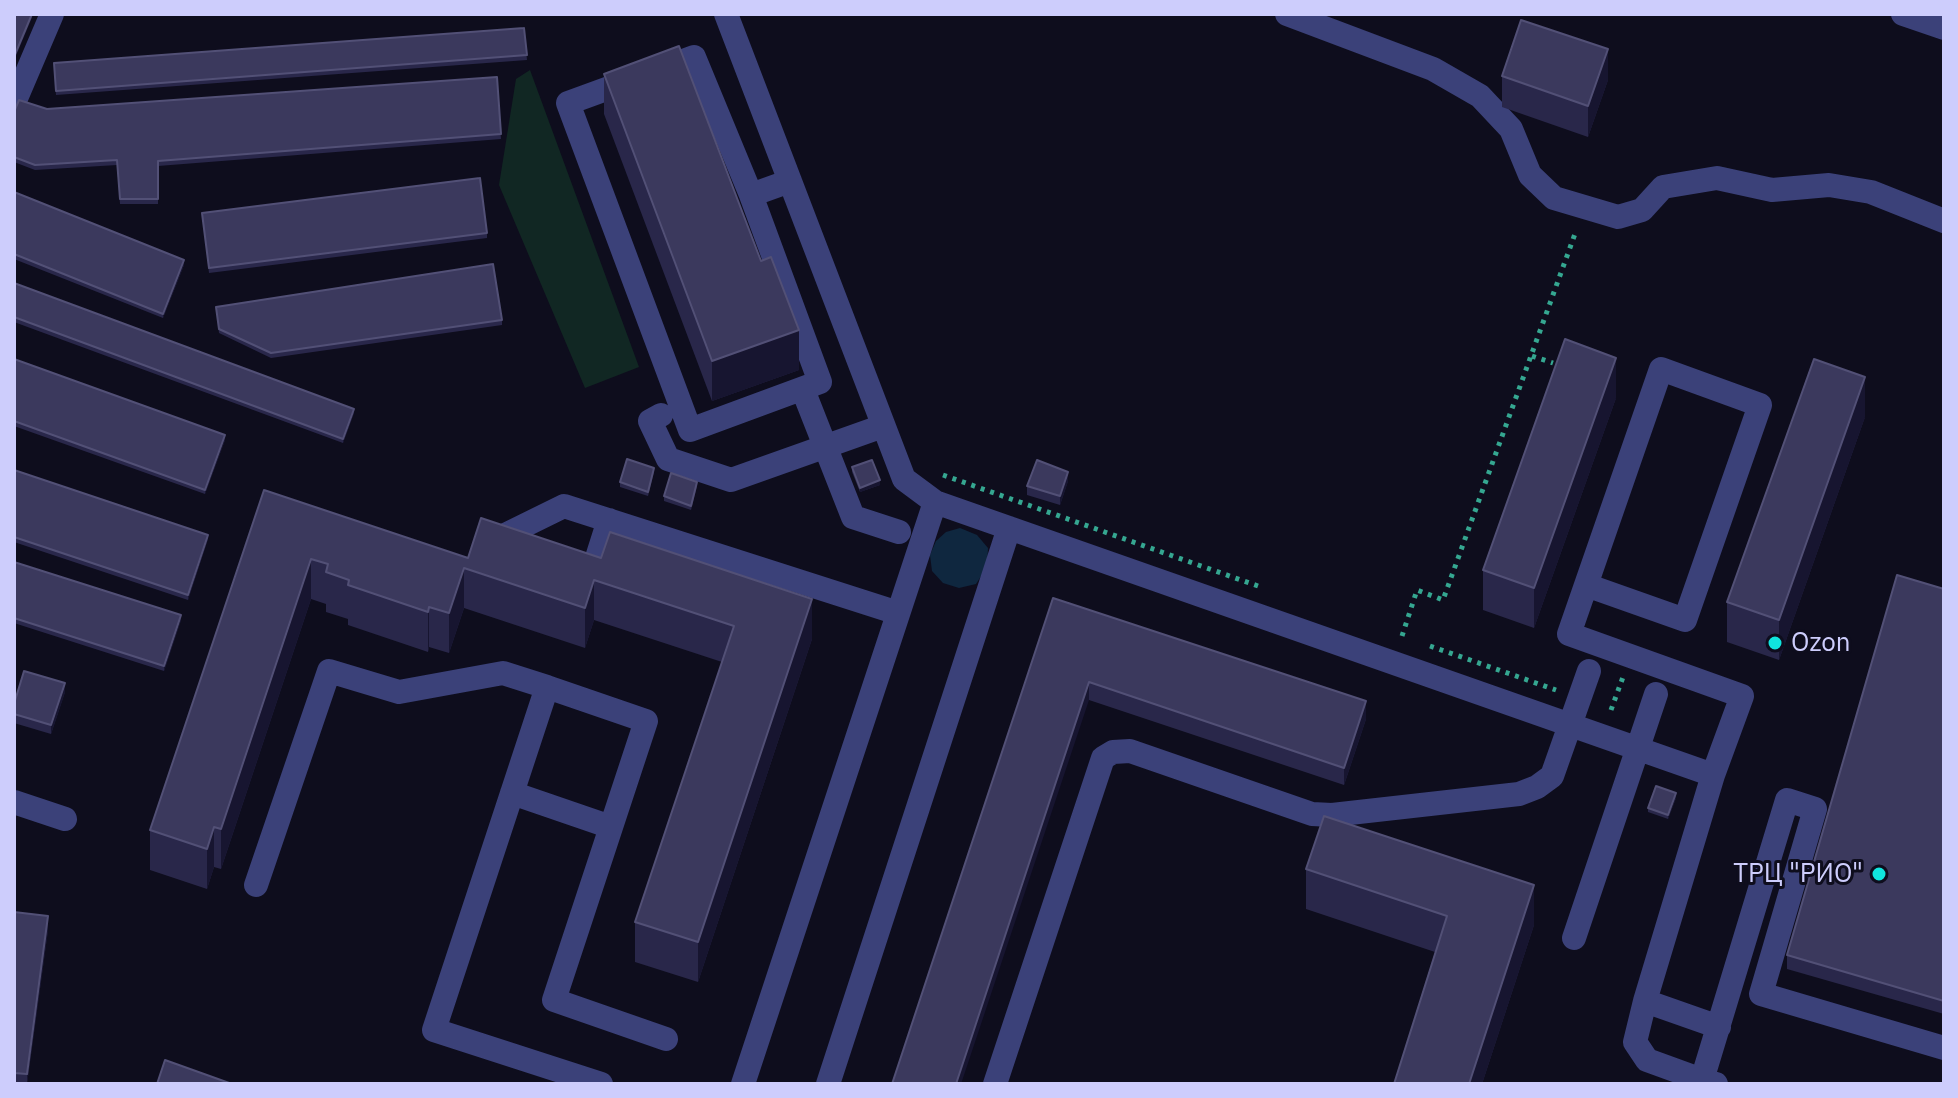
<!DOCTYPE html>
<html>
<head>
<meta charset="utf-8">
<style>
  body { margin:0 }
  #map { position:relative; width:1958px; height:1098px; overflow:hidden; background:#0e0d1d; font-family:"IBM Plex Sans",sans-serif }
  canvas { display:block }
  .frame { position:absolute; inset:0; border:16px solid #cdcdfc; pointer-events:none }
</style>
</head>
<body>
<div id="map">
<canvas width="1958" height="1098"></canvas>
<div class="frame"></div>
</div>
<script>
const c = document.querySelector('canvas').getContext('2d');
c.lineJoin = 'round';
function fillPath(path, color) {
  c.fillStyle = color;
  c.fill(path, 'evenodd');
}
function poly(rows) {
  const path = new Path2D();
  for (const r of rows) {
    path.moveTo(r[0], r[1]);
    for (let i = 2; i < r.length; i += 2) path.lineTo(r[i], r[i + 1]);
  }
  return path;
}
function stroke(path, color, width, dash) {
  c.strokeStyle = color;
  c.lineWidth = width;
  c.lineCap = dash ? 'butt' : 'round';
  c.setLineDash(dash || []);
  c.stroke(path);
}
function drawText(font, color, halo, rows, align = 'center') {
  c.font = font + ' "IBM Plex Sans",sans-serif';
  c.lineWidth = 6;
  c.setLineDash([]);
  c.textBaseline = 'middle';
  c.strokeStyle = halo;
  c.fillStyle = color;
  for (const [text, x, y, turn = 0] of rows) {
    c.save();
    c.translate(x, y);
    c.rotate((+turn || 0) * Math.PI / 180);
    c.textAlign = isNaN(turn) ? turn : align;
    if (halo) c.strokeText(text, 0, 0);
    c.fillText(text, 0, 0);
    c.restore();
  }
}
const green = poly([
  [530,70,639,367,585,388,499,185,516,79]
]);
const water = poly([
  [960,528,977,535,988,548,987,567,976,584,959,588,943,583,932,571,930,555,936,541,946,532]
]);
const path = poly([
  [1532,356,1553,363],
  [943,475,1258,586],
  [1402,636,1417,590,1443,600,1576,231],
  [1430,646,1556,690],
  [1611,710,1623,677]
]);
const minor = poly([
  [726,14,904,479,935,502,1713,775,1645,1001,1719,1027],
  [1287,14,1433,69,1480,96,1511,129,1530,175,1554,198,1618,217,1642,210,1663,187,1717,178,1772,190,1829,185,1871,192,1944,221],
  [1903,14,1944,28],
  [14,103,52,14],
  [751,195,820,382,690,430,568,103,694,57,751,195,790,181],
  [805,395,853,517,899,532],
  [661,415,650,421,668,459,731,480,883,426],
  [494,552,499,538,564,506,898,613],
  [1586,585,1685,620,1760,405,1661,369,1569,634,1742,696,1713,775],
  [588,586,609,520],
  [547,687,646,721,554,1000,666,1039],
  [512,793,611,827],
  [14,802,65,819],
  [256,885,329,671,399,692,503,673,547,687,434,1030,601,1084],
  [1574,938,1656,694],
  [1645,1001,1635,1042,1647,1060,1702,1080],
  [743,1084,935,502],
  [828,1084,1009,528],
  [995,1084,1103,758,1113,752,1130,751,1312,814,1332,815,1519,794,1537,787,1552,776,1589,671],
  [1716,1084,1702,1080,1787,800,1815,809,1761,994,1944,1048]
]);
const wall = poly([
  [524,28,527,60,56,95,54,68],
  [604,74,799,370,712,401,604,114],
  [1502,76,1608,80,1588,137,1502,107],
  [497,77,501,139,158,166,158,204,120,204,117,165,35,170,14,162,14,112],
  [14,192,184,265,163,318,14,259],
  [202,213,487,233,487,238,209,273],
  [14,283,354,413,343,443,14,322],
  [216,307,502,320,502,325,271,358,219,333],
  [14,359,225,440,205,494,14,426],
  [1616,398,1534,628,1483,610,1483,570],
  [1865,417,1779,660,1727,642,1727,602],
  [852,467,880,485,860,492,852,472],
  [14,470,208,539,188,600,14,542],
  [654,472,648,496,620,487,620,482],
  [1068,481,1060,505,1027,495,1027,486],
  [697,486,691,510,664,501,664,496],
  [264,490,468,558,481,518,812,639,698,982,635,962,635,922,722,662,594,620,585,648,464,608,449,653,429,647,428,652,348,625,348,619,326,612,326,604,311,599,221,869,214,867,207,889,150,870,150,830],
  [14,562,181,620,164,671,14,623],
  [1944,589,1944,1014,1787,969,1787,955],
  [1053,598,1366,719,1344,785,1089,700],
  [65,692,51,734,14,723,14,704],
  [1676,798,1668,819,1648,812,1648,808],
  [1306,869,1534,925,1482,1084,1394,1084,1435,952,1306,909],
  [14,912,48,930,27,1084,14,1084]
]);
const shadedWall = poly([
  [32,14,32,18,14,61,14,57],
  [1608,49,1608,80,1588,137,1588,106],
  [184,260,184,265,163,318,163,314],
  [799,330,799,370,712,401,712,361],
  [1616,358,1616,398,1534,628,1534,588],
  [1865,377,1865,417,1779,660,1779,620],
  [354,409,354,413,343,443,343,439],
  [225,435,225,440,205,494,205,490],
  [1068,472,1068,481,1060,505,1060,496],
  [880,480,880,485,860,492,860,488],
  [208,535,208,539,188,600,188,595],
  [311,559,311,599,221,869,221,829],
  [464,568,464,608,449,653,449,613],
  [594,580,594,620,585,648,585,608],
  [812,599,812,639,698,982,698,942],
  [429,607,429,647,428,652,428,612],
  [181,615,181,620,164,671,164,666],
  [1089,682,1089,700,961,1084,956,1084],
  [65,683,65,692,51,734,51,725],
  [1366,701,1366,719,1344,785,1344,768],
  [1676,793,1676,798,1668,819,1668,815],
  [214,827,214,867,207,889,207,849],
  [1534,885,1534,925,1482,1084,1469,1084],
  [48,916,48,930,27,1084,27,1074]
]);
const building = poly([
  [14,14,32,14,14,57,14,14],
  [1521,20,1608,49,1588,106,1502,76,1521,20],
  [524,28,527,55,56,91,54,63,524,28],
  [679,46,761,261,771,257,799,330,712,361,604,74,679,46],
  [497,77,501,134,158,161,158,199,120,199,117,160,35,165,14,157,14,112,19,100,47,109,497,77],
  [480,178,487,233,209,268,202,213,480,178],
  [14,192,184,260,163,314,14,254,14,192],
  [493,264,502,320,271,353,219,329,216,307,493,264],
  [14,283,354,409,343,439,14,317,14,283],
  [1565,339,1616,358,1534,588,1483,570,1565,339],
  [14,359,225,435,205,490,14,421,14,359],
  [1814,359,1865,377,1779,620,1727,602,1814,359],
  [627,459,654,468,648,492,620,482,627,459],
  [872,460,880,480,860,488,852,467,872,460],
  [1037,460,1068,472,1060,496,1027,486,1037,460],
  [14,470,208,535,188,595,14,537,14,470],
  [671,473,697,482,691,506,664,496,671,473],
  [264,490,468,558,481,518,601,558,610,532,812,599,698,942,635,922,734,626,594,580,585,608,464,568,449,613,429,607,428,612,348,585,349,580,326,572,328,564,311,559,221,829,214,827,207,849,150,830,264,490],
  [14,562,181,615,164,666,14,618,14,562],
  [1897,575,1944,589,1944,1001,1787,955,1897,575],
  [1053,598,1366,701,1344,768,1089,682,956,1084,892,1084,1053,598],
  [24,671,65,683,51,725,14,714,14,704,24,671],
  [1656,786,1676,793,1668,815,1648,808,1656,786],
  [1324,816,1534,885,1469,1084,1394,1084,1447,916,1306,869,1324,816],
  [14,912,48,916,27,1074,14,1073,14,912],
  [165,1060,232,1084,157,1084,165,1060]
]);
const markers = [
  [1775,643,8,"#10e5de"],
  [1879,874,8,"#10e5de"]
];
const poiNames = [
  ["Ozon",1791,643],
  ["ТРЦ \"РИО\"",1863,874,"right"]
];
fillPath(green, '#112723');
fillPath(water, '#0f273f');
stroke(path, '#35a791', 5, [4, 6]);
stroke(minor, '#3b4179', 24);
fillPath(wall, '#29274a');
fillPath(shadedWall, '#171530');
fillPath(building, '#3b395d');
stroke(building, '#525076', 2);
for (const [x, y, r, color] of markers) {
  const dot = new Path2D();
  dot.arc(x, y, r, 0, 2 * Math.PI);
  c.fillStyle = color;
  c.fill(dot);
  stroke(dot, '#0e0d1d', 3);
}
drawText('26px', '#cdcdfc', '#0e0d1d', poiNames, 'left');
</script>
</body>
</html>
